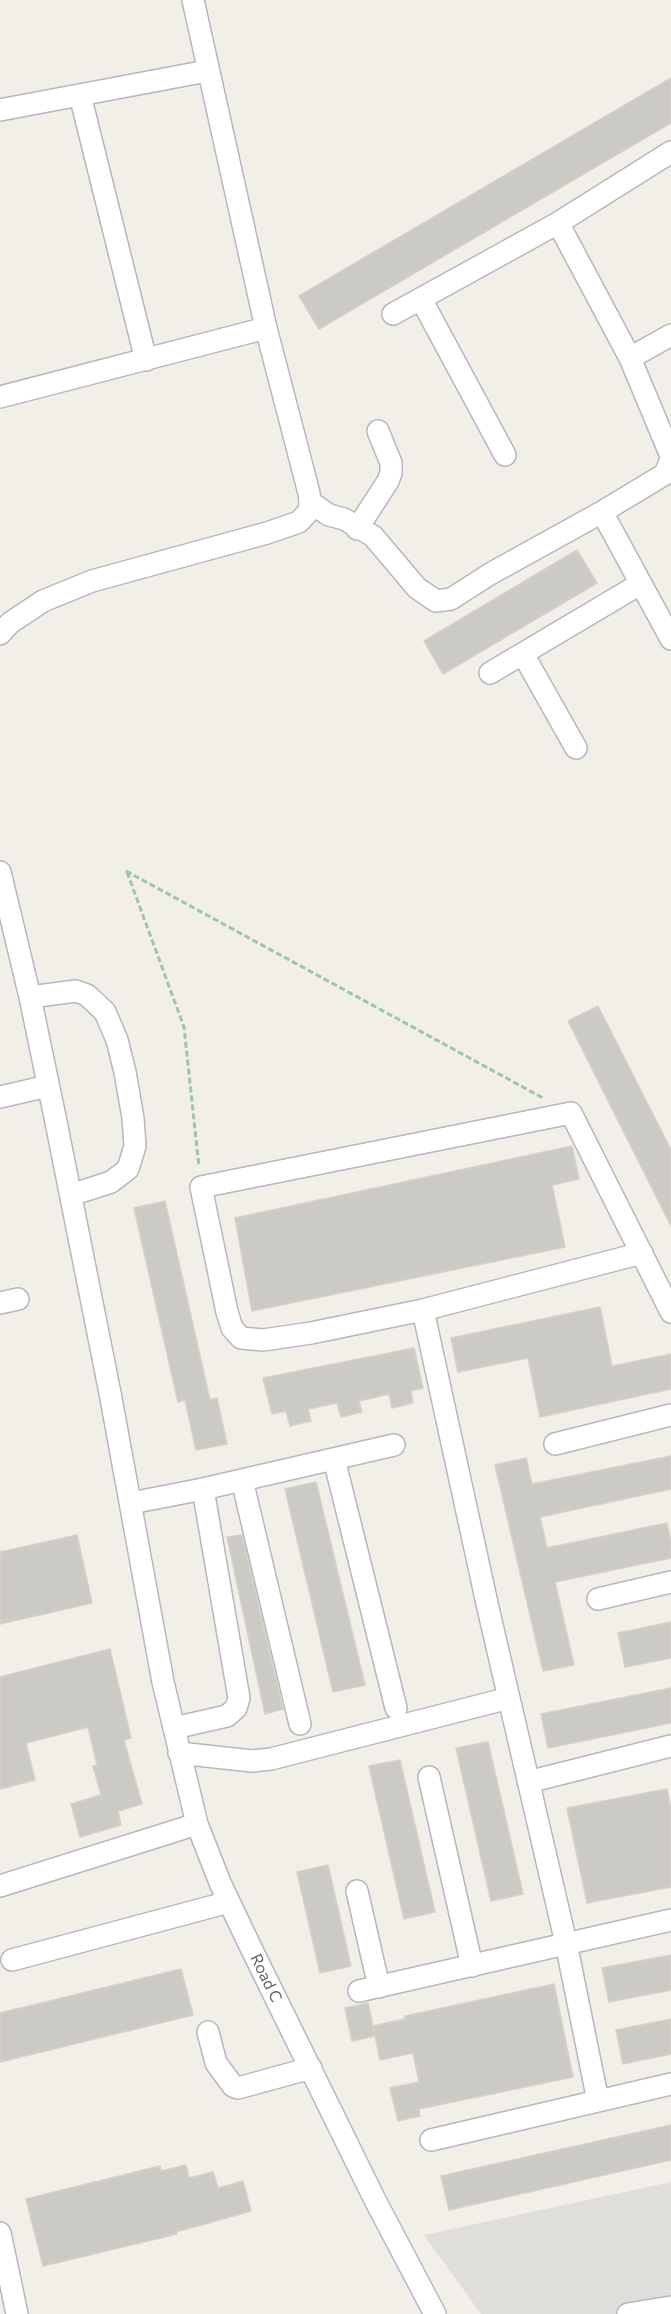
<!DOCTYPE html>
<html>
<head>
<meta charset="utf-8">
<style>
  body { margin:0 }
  canvas { display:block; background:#f1efe8 }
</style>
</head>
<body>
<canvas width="671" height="2314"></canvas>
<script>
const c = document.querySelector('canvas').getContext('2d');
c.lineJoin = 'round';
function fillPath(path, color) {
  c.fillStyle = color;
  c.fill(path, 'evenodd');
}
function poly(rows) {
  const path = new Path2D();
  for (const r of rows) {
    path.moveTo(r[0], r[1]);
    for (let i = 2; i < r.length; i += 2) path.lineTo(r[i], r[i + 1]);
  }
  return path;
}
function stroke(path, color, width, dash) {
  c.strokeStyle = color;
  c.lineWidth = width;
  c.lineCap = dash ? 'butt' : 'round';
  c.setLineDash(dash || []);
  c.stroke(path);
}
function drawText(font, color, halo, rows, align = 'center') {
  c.font = font + ' Commissioner,sans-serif';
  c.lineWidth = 6;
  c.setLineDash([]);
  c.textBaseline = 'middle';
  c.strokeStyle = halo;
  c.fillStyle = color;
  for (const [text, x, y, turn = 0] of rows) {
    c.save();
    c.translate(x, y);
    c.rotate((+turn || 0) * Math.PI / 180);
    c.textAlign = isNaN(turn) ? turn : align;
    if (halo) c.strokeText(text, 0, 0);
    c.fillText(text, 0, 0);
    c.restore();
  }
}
const industrial = poly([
  [671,2182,671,2314,481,2314,424,2235]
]);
const building = poly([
  [671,78,671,123,319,329,299,296,671,78],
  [577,550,597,583,443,674,424,641,577,550],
  [598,1006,671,1150,671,1226,568,1021,598,1006],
  [572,1146,579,1179,552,1185,565,1247,252,1311,235,1218,572,1146],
  [165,1201,210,1400,217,1398,227,1444,196,1450,185,1400,178,1402,134,1208,165,1201],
  [600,1307,612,1366,671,1354,671,1389,540,1417,528,1358,458,1372,451,1338,600,1307],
  [414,1348,423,1388,411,1391,413,1403,392,1408,389,1394,359,1401,362,1412,341,1417,337,1403,308,1409,311,1421,290,1426,286,1411,272,1414,263,1378,414,1348],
  [671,1456,671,1489,540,1517,547,1548,667,1523,671,1543,671,1558,555,1582,574,1665,543,1671,495,1465,526,1458,532,1484,671,1456],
  [316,1482,365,1685,333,1692,285,1489,316,1482],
  [77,1535,92,1603,0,1624,0,1552,77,1535],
  [242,1535,283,1709,265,1714,227,1537,242,1535],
  [671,1622,671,1658,625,1667,618,1633,671,1622],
  [110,1649,131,1738,124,1740,142,1804,118,1811,121,1825,80,1837,71,1804,101,1795,93,1766,97,1765,88,1727,26,1743,35,1780,0,1789,0,1677,110,1649],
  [671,1688,671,1723,548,1748,541,1714,671,1688],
  [488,1742,523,1894,491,1901,456,1748,488,1742],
  [400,1760,435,1912,404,1919,369,1766,400,1760],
  [667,1789,671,1809,671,1887,587,1903,567,1808,667,1789],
  [328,1865,351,1966,320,1973,297,1872,328,1865],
  [671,1955,671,1990,609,2002,602,1968,671,1955],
  [181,1969,193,2015,0,2062,0,2013,181,1969],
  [554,1984,573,2077,419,2109,420,2116,398,2121,390,2088,419,2082,413,2053,380,2060,373,2026,405,2019,405,2016,554,1984],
  [368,2003,375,2036,352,2041,345,2008,368,2003],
  [671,2019,671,2054,623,2064,616,2030,671,2019],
  [671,2125,671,2160,449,2210,441,2176,671,2125],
  [186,2165,189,2178,213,2172,218,2188,243,2181,251,2211,176,2232,177,2234,43,2266,26,2199,160,2166,161,2171,186,2165]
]);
const path = poly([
  [126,871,543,1098],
  [127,872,184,1027,199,1167]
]);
const minor = poly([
  [80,95,146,360],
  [0,110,207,71],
  [558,223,630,358,671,456],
  [421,299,505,455],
  [393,314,558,223,671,152],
  [630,358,671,335],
  [0,397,266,328],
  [310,502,329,515,344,519,373,536,417,588,436,601,451,599,490,574,602,512,665,474,671,459],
  [602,512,671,639],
  [357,529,388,481,391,473,391,463,378,431],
  [0,634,10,623,43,601,92,581,267,533,299,522,309,511,310,502,309,493,266,328,193,0],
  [523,654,576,748],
  [490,673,640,584],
  [0,872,30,997,55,1117,110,1393,163,1682,197,1824,221,1885,253,1952,375,2200,435,2314],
  [30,997,76,991,87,995,105,1012,117,1040,125,1072,133,1118,135,1146,128,1169,111,1182,71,1195],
  [0,1097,48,1086],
  [0,1303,18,1299],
  [423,1310,311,1333,263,1340,241,1338,232,1328,227,1312,201,1187,571,1113,671,1312],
  [555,1444,671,1415],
  [334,1459,396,1708],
  [242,1480,300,1724],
  [131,1503,203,1489,394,1445],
  [598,1599,671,1582],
  [174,1728,227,1716,236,1708,239,1698,203,1489],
  [179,1753,252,1761,271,1759,509,1698],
  [429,1777,472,1966],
  [528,1782,671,1746],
  [0,1886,197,1824],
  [357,1891,379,1987],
  [12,1960,229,1902],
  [359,1991,671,1920],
  [208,2032,216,2063,233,2086,238,2088,311,2068],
  [598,2101,566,1943,488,1608,423,1310,642,1253],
  [431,2140,671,2084],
  [0,2233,17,2314],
  [628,2314,671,2307]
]);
const streetNames = [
  ["Road C",266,1978,64]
];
fillPath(industrial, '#e0deda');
fillPath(building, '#cccac5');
stroke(building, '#d6d1c6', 1.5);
stroke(minor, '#b5b8bc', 24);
stroke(path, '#9cc7a9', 3, [6, 3]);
stroke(minor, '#fff', 21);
drawText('16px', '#5f6368', '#fff', streetNames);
</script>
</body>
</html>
